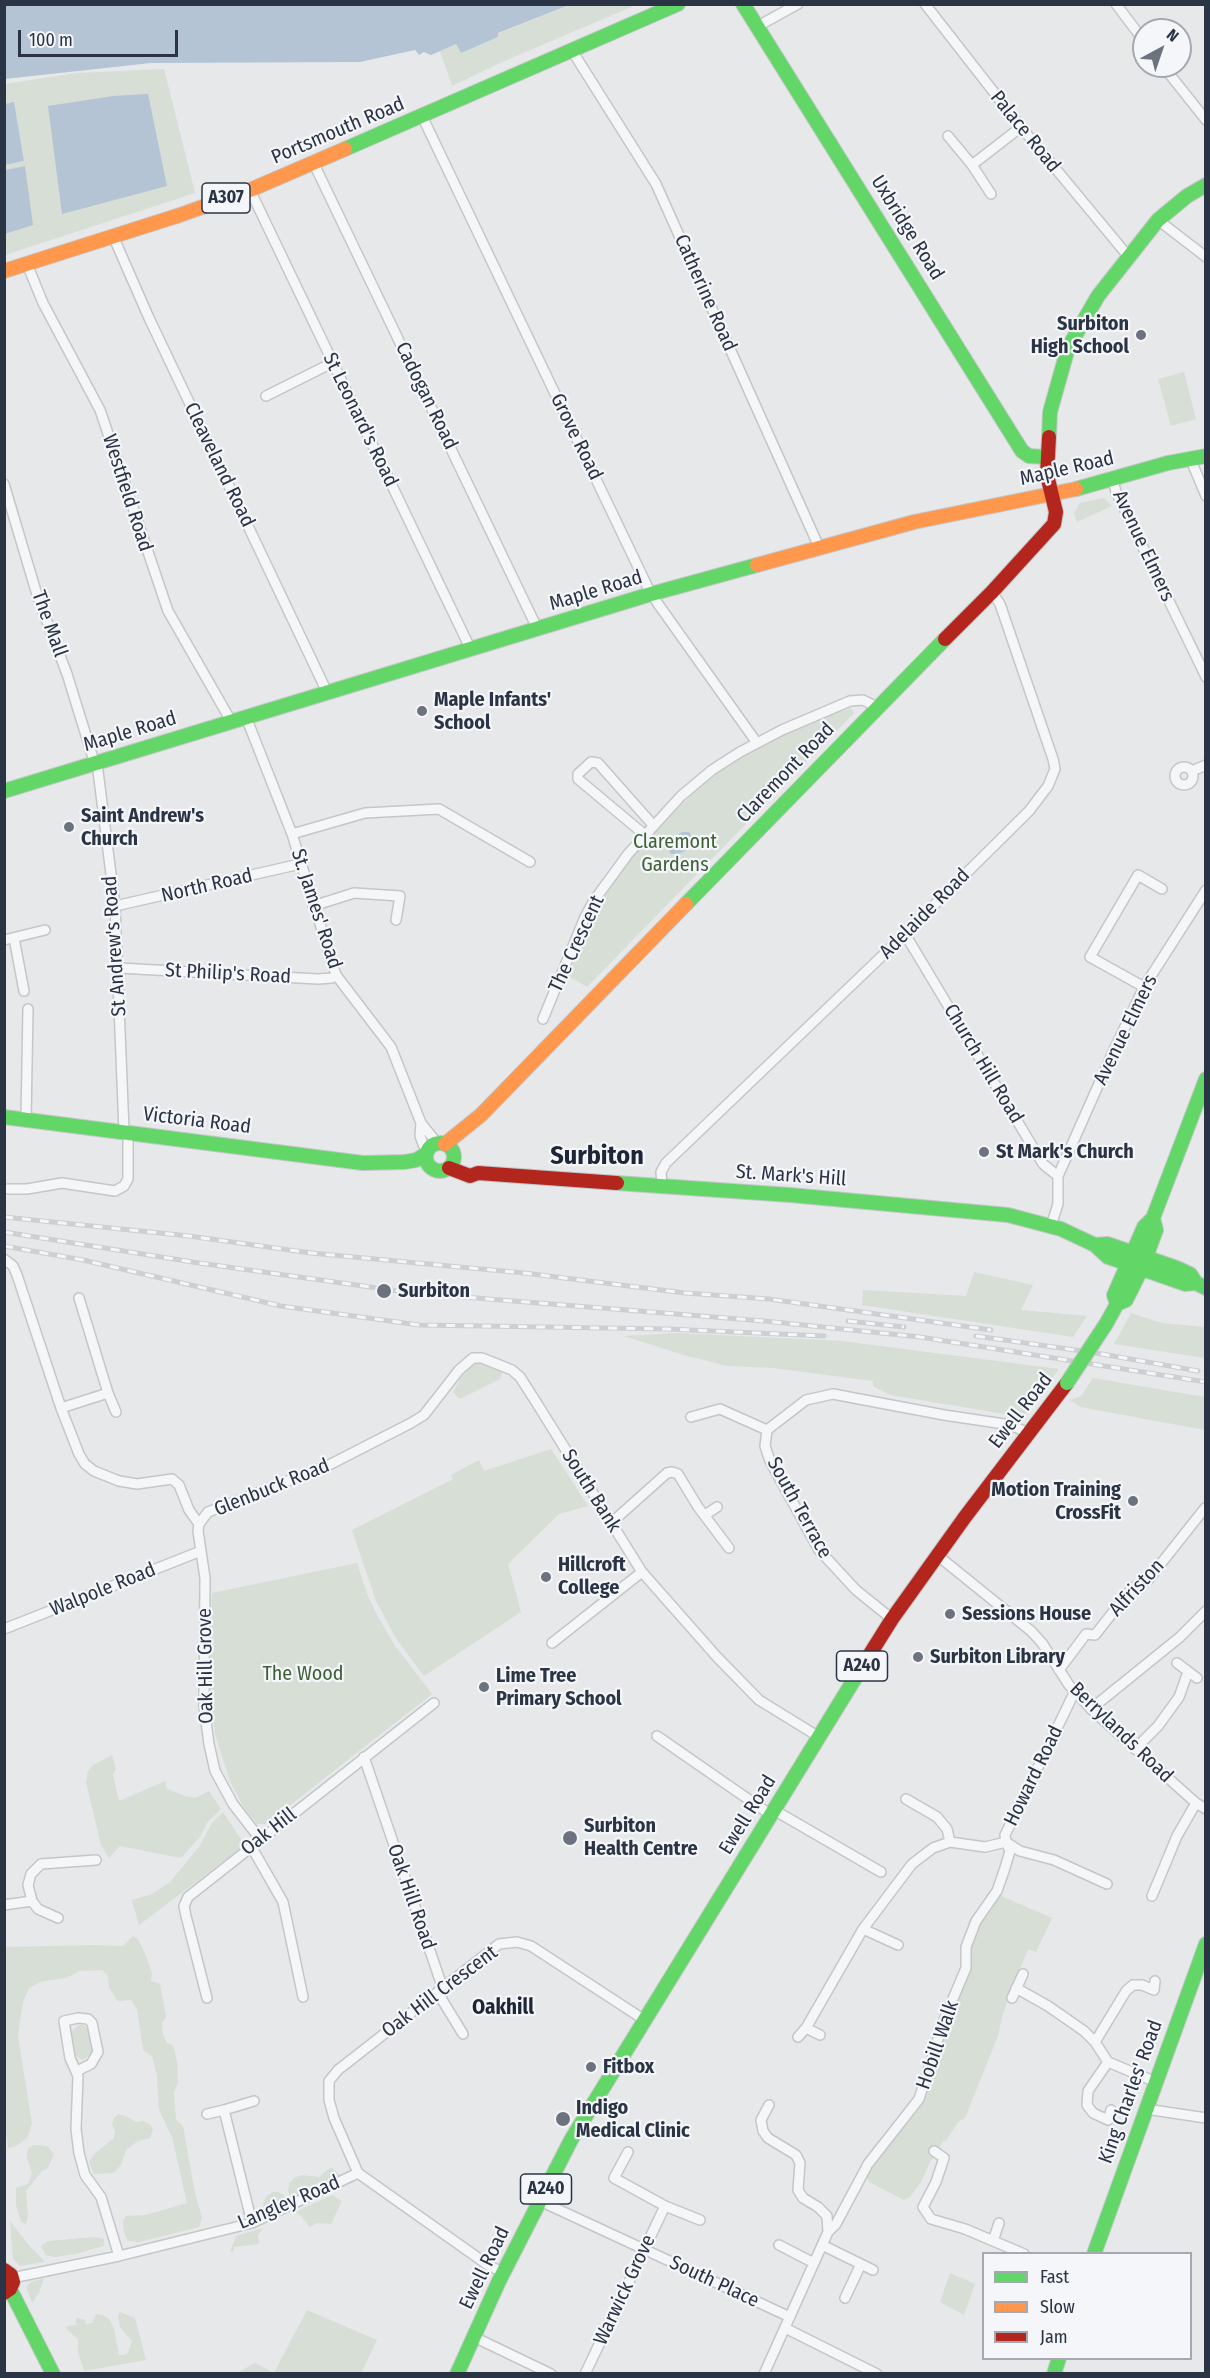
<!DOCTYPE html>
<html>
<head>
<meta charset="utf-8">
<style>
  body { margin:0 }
  #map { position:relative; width:1210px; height:2378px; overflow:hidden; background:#e6e8ea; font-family:"Fira Sans Condensed",sans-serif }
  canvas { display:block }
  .frame { position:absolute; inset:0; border:6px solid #2b3445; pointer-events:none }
  .legend { position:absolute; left:982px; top:2252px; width:210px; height:108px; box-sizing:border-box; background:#f4f6f9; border:2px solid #a4a8b1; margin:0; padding:8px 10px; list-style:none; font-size:18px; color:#2b3445 }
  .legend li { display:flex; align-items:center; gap:12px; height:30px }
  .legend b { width:30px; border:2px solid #a4a8b1 }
  .north { position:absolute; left:1132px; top:18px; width:60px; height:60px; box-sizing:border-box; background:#f4f6f9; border:2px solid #a4a8b1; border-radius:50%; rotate:40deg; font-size:16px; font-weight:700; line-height:24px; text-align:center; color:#2b3445 }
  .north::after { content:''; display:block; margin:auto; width:21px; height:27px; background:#6c737f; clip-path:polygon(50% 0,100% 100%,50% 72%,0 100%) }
  .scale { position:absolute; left:18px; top:30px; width:160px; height:27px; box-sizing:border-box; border:3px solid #2b3445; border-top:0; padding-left:8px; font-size:18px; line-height:21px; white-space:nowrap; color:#2b3445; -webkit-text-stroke:4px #f4f6f9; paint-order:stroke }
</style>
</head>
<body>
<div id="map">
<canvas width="1210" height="2378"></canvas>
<div class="frame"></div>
<ul class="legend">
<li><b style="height:8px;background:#63d668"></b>Fast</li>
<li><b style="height:8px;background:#ff974d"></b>Slow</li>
<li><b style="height:8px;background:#b3261e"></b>Jam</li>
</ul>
<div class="north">N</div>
<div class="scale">100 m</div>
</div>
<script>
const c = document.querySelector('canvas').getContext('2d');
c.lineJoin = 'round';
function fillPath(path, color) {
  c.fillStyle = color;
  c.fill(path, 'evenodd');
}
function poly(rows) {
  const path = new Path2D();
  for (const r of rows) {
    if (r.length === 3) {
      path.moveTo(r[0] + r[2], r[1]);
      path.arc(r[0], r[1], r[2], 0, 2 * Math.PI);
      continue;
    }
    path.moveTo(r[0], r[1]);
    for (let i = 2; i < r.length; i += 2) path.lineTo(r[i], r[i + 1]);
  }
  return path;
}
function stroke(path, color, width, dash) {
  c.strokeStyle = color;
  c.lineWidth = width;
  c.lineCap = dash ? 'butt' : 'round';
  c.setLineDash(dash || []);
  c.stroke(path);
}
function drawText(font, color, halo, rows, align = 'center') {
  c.font = font + ' "Fira Sans Condensed",sans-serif';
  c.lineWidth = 4.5;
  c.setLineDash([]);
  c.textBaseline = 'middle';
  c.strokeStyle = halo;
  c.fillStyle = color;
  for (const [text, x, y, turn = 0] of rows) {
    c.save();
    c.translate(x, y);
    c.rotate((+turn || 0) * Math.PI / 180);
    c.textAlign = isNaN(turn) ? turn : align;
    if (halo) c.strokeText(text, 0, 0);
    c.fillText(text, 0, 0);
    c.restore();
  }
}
const green = poly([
  [569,5,636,5,502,62,452,86,440,51,456,44,461,53,498,37,497,34],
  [164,69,195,193,5,255,5,234,32,225,25,166,5,170,5,165,24,161,14,103,5,104,5,84,76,73],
  [1184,372,1196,419,1171,426,1158,379],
  [1104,498,1112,506,1077,522,1074,513,1080,503],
  [851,708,854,713,587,987,567,975,606,893,633,854,716,770,784,732],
  [974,1272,1033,1285,1021,1310,1087,1316,1073,1337,862,1305,863,1290,966,1296],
  [1131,1313,1162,1323,1205,1327,1205,1358,1114,1344],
  [677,1333,842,1341,1059,1369,1023,1417,890,1395,873,1386,873,1381,773,1368,727,1366,684,1355,624,1336],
  [482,1363,500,1369,502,1374,500,1379,460,1399,453,1392,462,1376,474,1364],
  [1093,1378,1205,1397,1205,1430,1080,1407,1070,1400,1081,1396],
  [551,1449,588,1506,559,1514,508,1564,521,1612,424,1676,397,1640,376,1601,352,1530,453,1479,451,1475,479,1460,484,1471],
  [357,1563,367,1594,376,1613,393,1643,432,1694,266,1824,257,1824,244,1808,230,1781,215,1734,209,1680,212,1593],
  [112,1755,116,1769,113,1774,119,1801,165,1781,167,1789,185,1796,195,1798,209,1791,221,1809,207,1823,200,1837,181,1858,120,1846,109,1858,101,1845,86,1782,88,1771,93,1765],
  [223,1812,245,1845,139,1925,132,1900,152,1894,170,1882,199,1847,212,1823],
  [999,1895,1052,1918,1036,1952,1028,1949,1003,2013,998,2036,965,2118,958,2122,946,2141,943,2141,928,2166,921,2182,910,2197,904,2200,869,2182,866,2174,873,2161,919,2110,930,2086,949,2018,971,1965,971,1948,974,1935,979,1924,991,1911],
  [133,1936,138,1939,146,1956,152,1973,151,1981,160,1984,166,2017,162,2024,163,2035,167,2043,173,2045,177,2061,178,2083,174,2092,176,2120,183,2126,195,2193,202,2218,199,2227,139,2242,128,2241,124,2233,123,2221,126,2216,146,2215,187,2203,172,2137,159,2110,157,2076,152,2056,143,2050,137,2009,131,2000,118,2001,109,1988,108,1976,102,1970,80,1971,66,1978,43,1981,29,1988,23,2002,18,2036,32,2124,27,2138,16,2146,8,2148,4,2116,5,1947,93,1945,123,1946],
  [79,2025,83,2025,90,2031,93,2048,91,2054,83,2060,74,2055,71,2037,71,2032],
  [118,2114,126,2116,136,2122,143,2121,150,2124,153,2130,150,2138,138,2141,126,2150,121,2165,114,2173,94,2174,89,2162,94,2154,114,2138,115,2131,112,2125,114,2118],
  [33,2145,47,2146,54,2154,48,2168,42,2171,26,2191,28,2216,26,2224,21,2222,16,2205,16,2188,28,2184,32,2173,27,2158,28,2148],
  [331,2167,340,2175,291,2198,288,2192,289,2184,294,2178,301,2175,319,2177],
  [273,2192,278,2192,284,2195,287,2200,264,2211,263,2203,267,2196],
  [332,2195,342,2201,331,2224,316,2223,310,2227,301,2216,295,2212],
  [10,2221,27,2243,45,2262,20,2266,13,2259],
  [263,2228,258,2235,259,2244,234,2247,234,2251,230,2252,236,2236],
  [94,2237,104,2239,104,2246,75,2254,55,2257,46,2255,41,2246,48,2241],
  [950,2273,975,2284,964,2315,940,2302],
  [44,2278,39,2293,32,2303,26,2287,31,2282],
  [307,2310,377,2340,361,2373,237,2373,255,2363,274,2373],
  [120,2312,135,2318,146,2360,84,2371,78,2352,78,2339,67,2330,66,2326,76,2325,76,2318,85,2320,86,2324,92,2323,96,2314,103,2315,110,2320,114,2329,119,2355,124,2355,128,2353,132,2341,120,2327,118,2316]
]);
const water = poly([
  [4,5,5,4,569,5,498,33,498,37,461,53,456,44,431,55,424,52,419,55,415,50,360,62,151,63,5,79],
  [148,94,167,186,62,214,48,106,113,96],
  [14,102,24,161,5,165,5,104],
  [25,166,33,225,5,234,5,170],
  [682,832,689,832,692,837,691,843,687,850,678,854,671,854,668,849,673,839]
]);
const street = poly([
  [925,4,1021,127,1128,256],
  [1116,4,1144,41],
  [758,26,798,4],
  [571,49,656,184,819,547],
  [1163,66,1206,120],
  [422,116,651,594,757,743],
  [948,136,972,165,1021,127],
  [314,164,538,630],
  [972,165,991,194],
  [250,190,471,650],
  [1158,220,1206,257],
  [113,236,149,318,327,692],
  [27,264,43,303,100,410,168,611,231,721],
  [266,396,332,363],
  [1190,458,1206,496],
  [1113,480,1116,492,1206,677],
  [4,484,38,598,67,674,93,758,97,763,115,906,124,1131],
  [246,717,292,834,336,975,391,1047,421,1123,437,1143],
  [1184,776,9],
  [1192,771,1206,765],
  [292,834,365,813,439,809,530,862],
  [645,835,578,779,578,774,591,762,598,763,653,825],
  [115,906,300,864],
  [313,906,354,893,400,896,396,920],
  [905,934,1043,1164,1058,1176],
  [14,938,24,991],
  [4,940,45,930],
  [119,968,318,979,332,978,336,975],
  [1144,987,1090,957,1138,875,1162,889],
  [543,1019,585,917,593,902,628,854,681,796,712,770,740,752,782,730,850,701,863,700,877,707],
  [26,1119,28,1009],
  [421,1123,420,1136,426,1152],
  [662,1186,661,1172,666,1163,905,934,1029,811,1048,786,1055,769,1053,759,1000,604,992,592],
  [8,1189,27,1189,62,1183,115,1191,124,1186,128,1179,128,1131],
  [1051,1226,1058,1204,1058,1176,1113,1052,1144,987,1206,890],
  [4,1259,13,1266,17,1275,61,1408,79,1454,85,1464,94,1471,119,1481,137,1484,172,1479,179,1485,189,1510,199,1524,208,1512,329,1465,411,1423,424,1415,459,1370,473,1358,482,1358,512,1370,520,1377,536,1402,642,1572,717,1657,759,1700,819,1737],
  [108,1393,116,1412],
  [61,1408,108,1393,79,1298],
  [691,1417,720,1409,767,1430],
  [705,1515,717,1507],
  [611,1523,667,1473,672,1472,678,1474,698,1507,729,1548],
  [199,1524,198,1531,205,1578,204,1706,209,1744,215,1771,233,1804,260,1839],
  [937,1555,1031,1631,1042,1643,1069,1685,1091,1709,1196,1803,1206,1809],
  [892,1619,856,1590,819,1550,770,1461,765,1446,767,1430,806,1400,833,1394,944,1415,1011,1425,1028,1433],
  [4,1629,201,1551],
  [552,1643,642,1572],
  [1177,1663,1197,1678],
  [1059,1670,1086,1634,1095,1635,1132,1588,1148,1580,1205,1508],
  [1091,1709,1180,1637,1206,1611],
  [657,1736,771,1815],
  [1135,1749,1158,1726,1179,1697,1188,1672],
  [364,1757,443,1989,441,1998,463,2034],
  [906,1799,937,1817,947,1829,950,1842],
  [774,1810,881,1872],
  [1006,1842,1020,1851,1054,1860,1107,1884],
  [251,1846,283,1902,303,1997],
  [1152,1896,1177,1836,1196,1803],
  [4,1905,32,1901],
  [58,1918,38,1909,32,1901,28,1885,31,1874,41,1864,96,1860],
  [863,1929,898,1945],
  [1016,1988,1048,2006,1084,2031,1095,2042,1108,2062,1156,2082],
  [207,1998,186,1916,184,1906,188,1897,434,1703],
  [1012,1998,1023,1974],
  [806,2028,820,2035],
  [798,2037,806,2028,863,1929,912,1864,933,1848,950,1842,985,1847,1006,1842,1005,1835,1075,1691],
  [1095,2042,1126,1991,1133,1985,1142,1985,1154,1990,1155,1981],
  [1108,2062,1088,2091,1087,2105,1093,2113,1108,2120,1111,2110],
  [77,2071,91,2064,98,2052,92,2023,88,2019,78,2018,64,2021,70,2058,78,2076,76,2129,79,2153,85,2175,101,2197,119,2256],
  [1146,2109,1206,2118],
  [207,2114,224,2110],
  [934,2151,944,2158,936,2182,923,2207,931,2219,965,2229,1024,2254],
  [358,2173,334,2118,329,2100,329,2081,338,2070,499,1944,517,1942,531,1946,643,2019],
  [540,2201,790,2317],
  [665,2206,700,2220],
  [252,2223,224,2110,254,2101],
  [828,2232,836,2224,868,2164,919,2099,944,2020,966,1968,966,1947,976,1921,997,1891,1004,1871,1010,1851,1006,1842],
  [993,2241,999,2223],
  [779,2245,814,2263],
  [822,2245,873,2270],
  [12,2278,119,2256,252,2223,358,2173,488,2265,504,2273],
  [845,2298,861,2264],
  [785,2328,877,2374],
  [474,2337,551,2374],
  [585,2374,665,2206,614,2178,628,2152],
  [764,2374,828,2232,827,2216,818,2207,803,2198,798,2190,800,2163,796,2155,768,2138,763,2131,761,2120,769,2105]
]);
const fast = poly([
  [743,4,1022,451,1029,456,1046,457],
  [345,149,678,4],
  [1049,437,1050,412,1068,348,1098,296,1158,220,1187,196,1206,185],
  [1076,489,1168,463,1206,456],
  [4,791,651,594,757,565],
  [686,904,945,639],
  [4,1117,363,1163,405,1162,416,1160,426,1154],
  [440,1157,14],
  [617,1183,790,1195,1008,1215,1061,1229,1095,1245,1108,1257,1185,1284,1196,1283,1206,1288],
  [1095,1245,1108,1244,1177,1268,1190,1274,1196,1283],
  [1117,1304,1114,1295,1144,1227,1153,1218,1206,1079],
  [1106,1324,1117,1304,1126,1300,1142,1268,1156,1230,1153,1218],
  [1094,2254,1206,1944],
  [10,2289,53,2374],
  [457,2374,499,2281,571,2140,865,1662],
  [1054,2374,1059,2358]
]);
const slow = poly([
  [4,271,180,215,250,190,345,149],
  [757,565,914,522,1076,489],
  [445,1144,481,1115,686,904]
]);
const jam = poly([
  [945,639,992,592,1054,524,1056,512,1047,475,1049,437],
  [449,1168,470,1176,478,1173,617,1183],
  [865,1662,892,1619,965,1517,1067,1383],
  [4,2270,11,2275,13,2282,10,2289,4,2293]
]);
const rail = poly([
  [4,1217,189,1236,311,1253,524,1273,685,1293,769,1299,991,1330],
  [4,1232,199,1263,413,1293,764,1321,920,1337,1206,1382],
  [4,1246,83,1260,281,1306,419,1325,668,1329,824,1336],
  [848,1321,904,1327],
  [976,1336,1096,1353,1198,1371]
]);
const fastBridge = poly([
  [1067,1383,1106,1324]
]);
const markers = [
  [1141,335,6,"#6c737f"],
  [422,711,6,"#6c737f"],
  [69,827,6,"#6c737f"],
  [984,1152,6,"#6c737f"],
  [384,1291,8,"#6c737f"],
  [1133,1501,6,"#6c737f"],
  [546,1577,6,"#6c737f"],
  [950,1614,6,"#6c737f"],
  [918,1657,6,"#6c737f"],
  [484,1687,6,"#6c737f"],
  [570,1838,8,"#6c737f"],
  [591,2067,6,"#6c737f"],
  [563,2119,8,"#6c737f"]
];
const shields = [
  [226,198,48],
  [862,1666,51],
  [546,2189,51]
];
const shieldNames = [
  ["A307",226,198],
  ["A240",862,1666],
  ["A240",546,2189]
];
const streetNames = [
  ["Portsmouth Road",338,131,-23],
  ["Palace Road",1025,132,51],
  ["Uxbridge Road",907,228,58],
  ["Catherine Road",705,293,66],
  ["Cadogan Road",426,396,64],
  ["St Leonard's Road",360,420,64],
  ["Grove Road",576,437,64],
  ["Cleaveland Road",219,465,64],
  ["Maple Road",1067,469,-13],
  ["Westfield Road",127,493,72],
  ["Avenue Elmers",1143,546,65],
  ["Maple Road",596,591,-17],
  ["The Mall",49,624,70],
  ["Maple Road",130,732,-17],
  ["Claremont Road",786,773,-46],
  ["North Road",207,886,-13],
  ["St. James' Road",316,909,72],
  ["Adelaide Road",925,914,-45],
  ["The Crescent",577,944,-65],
  ["St Andrew's Road",115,946,-94],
  ["St Philip's Road",228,974,3],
  ["Avenue Elmers",1126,1030,-64],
  ["Church Hill Road",983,1064,59],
  ["Victoria Road",197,1121,7],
  ["St. Mark's Hill",791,1176,4],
  ["Ewell Road",1021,1411,-52],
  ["Glenbuck Road",272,1488,-22],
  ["South Bank",591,1491,58],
  ["South Terrace",799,1508,61],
  ["Alfriston",1137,1588,-47],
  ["Walpole Road",103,1590,-22],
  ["Oak Hill Grove",206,1666,-91],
  ["Berrylands Road",1121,1733,44],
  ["Howard Road",1034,1776,-64],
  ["Ewell Road",748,1815,-58],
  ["Oak Hill",269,1832,-38],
  ["Oak Hill Road",411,1897,71],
  ["Oak Hill Crescent",440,1992,-37],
  ["Hobill Walk",938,2045,-71],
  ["King Charles' Road",1131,2092,-70],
  ["Langley Road",289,2203,-23],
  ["Ewell Road",485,2268,-64],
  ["South Place",714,2282,25],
  ["Warwick Grove",625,2290,-65]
];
const poiNames = [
  ["Surbiton",1129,324,"right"],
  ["High School",1129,347,"right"],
  ["Maple Infants'",434,700],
  ["School",434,723],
  ["Saint Andrew's",81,816],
  ["Church",81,839],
  ["St Mark's Church",996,1152],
  ["Surbiton",398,1291],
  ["Motion Training",1121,1490,"right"],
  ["CrossFit",1121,1513,"right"],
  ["Hillcroft",558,1565],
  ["College",558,1588],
  ["Sessions House",962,1614],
  ["Surbiton Library",930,1657],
  ["Lime Tree",496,1676],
  ["Primary School",496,1699],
  ["Surbiton",584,1826],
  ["Health Centre",584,1849],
  ["Fitbox",603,2067],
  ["Indigo",576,2108],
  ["Medical Clinic",576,2131]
];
const parkNames = [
  ["Claremont",675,842],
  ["Gardens",675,865],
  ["The Wood",303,1674]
];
const neighbourhoodNames = [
  ["Oakhill",503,2008]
];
const districtNames = [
  ["Surbiton",597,1157]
];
fillPath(green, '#d6ded6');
fillPath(water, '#b4c4d5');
stroke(street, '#c4c6c8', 12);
stroke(fast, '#c4c6c8', 16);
stroke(slow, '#c4c6c8', 16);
stroke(jam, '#c4c6c8', 16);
stroke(street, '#f5f6f7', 9);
stroke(fast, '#63d668', 14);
stroke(slow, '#ff974d', 14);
stroke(jam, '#b3261e', 14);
stroke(rail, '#cecfd2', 5);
stroke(rail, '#f4f6f9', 3, [9]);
stroke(fastBridge, '#c2c5c8', 16, []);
stroke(fastBridge, '#63d668', 14);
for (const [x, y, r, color] of markers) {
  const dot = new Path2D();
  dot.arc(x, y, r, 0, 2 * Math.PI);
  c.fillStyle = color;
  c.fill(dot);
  stroke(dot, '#f4f6f9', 2);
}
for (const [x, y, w] of shields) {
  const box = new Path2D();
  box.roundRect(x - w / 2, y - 15, w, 30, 4.5);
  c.fillStyle = '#f4f6f9';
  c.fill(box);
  stroke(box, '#2b3445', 1.5);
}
drawText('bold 18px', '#2b3445', null, shieldNames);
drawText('20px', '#2b3445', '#f4f6f9', streetNames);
drawText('bold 20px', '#2b3445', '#f4f6f9', poiNames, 'left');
drawText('20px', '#3f6138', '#f4f6f9', parkNames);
drawText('bold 21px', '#1d2536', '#f4f6f9', neighbourhoodNames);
drawText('bold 26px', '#1d2536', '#f4f6f9', districtNames);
</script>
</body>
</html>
